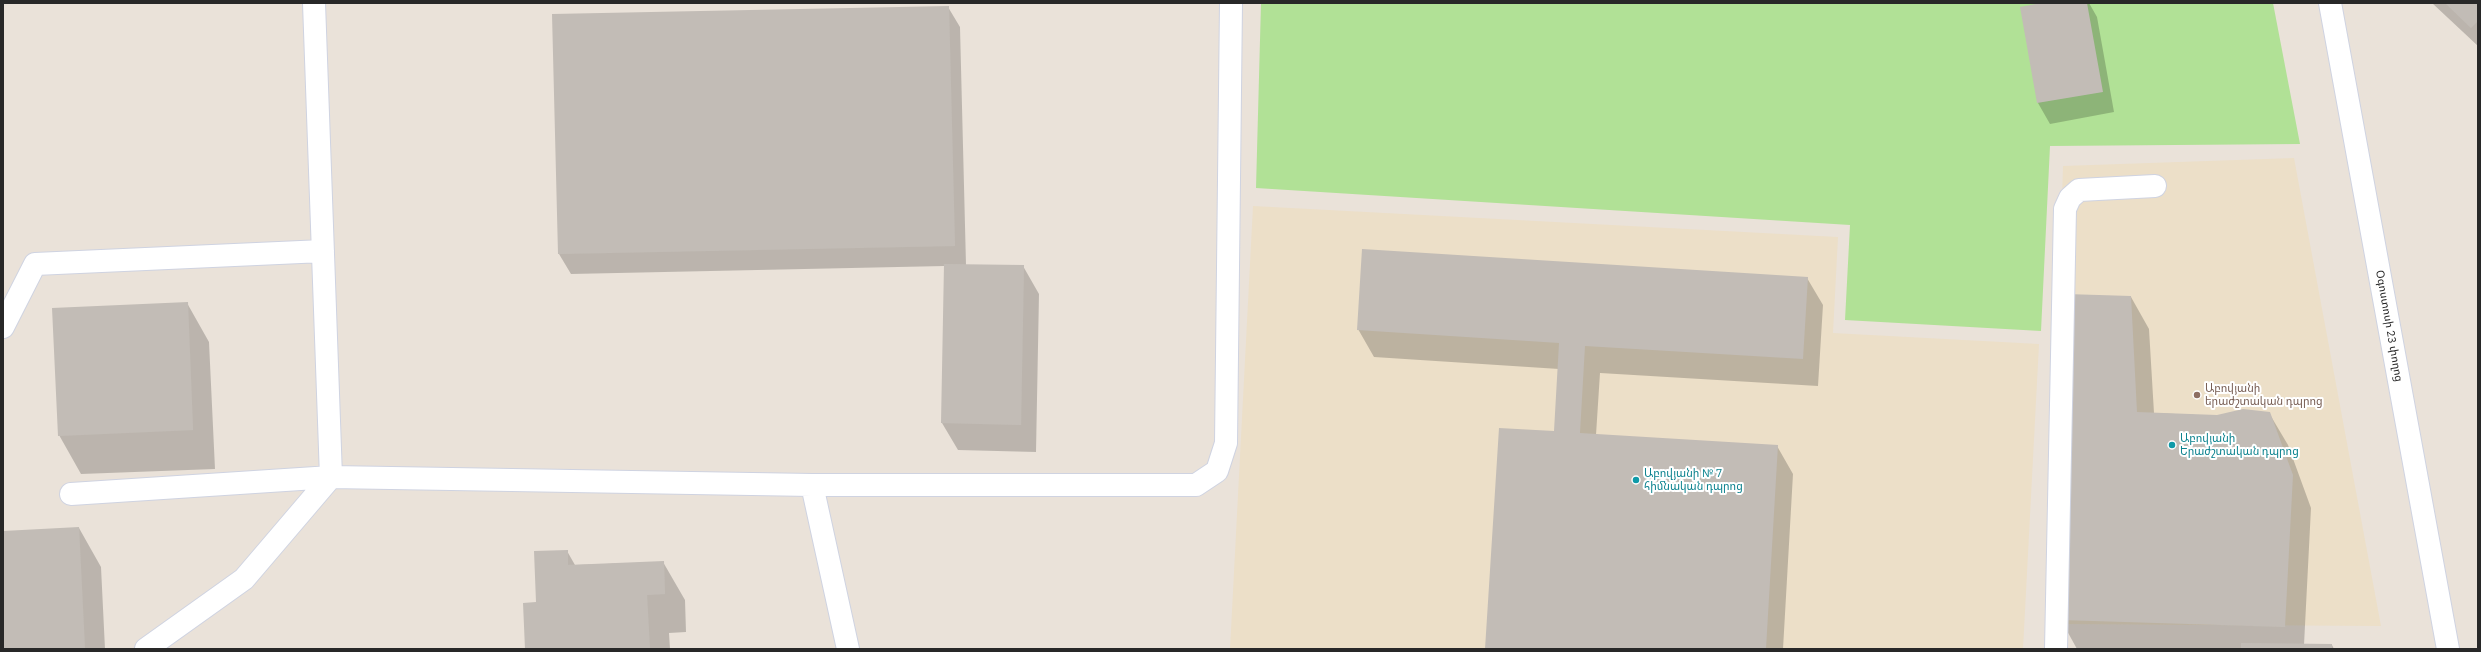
<!DOCTYPE html>
<html>
<head>
<meta charset="utf-8">
<style>
  body { margin:0 }
  #map { position:relative; width:2481px; height:652px; overflow:hidden; background:#eae2d9; font-family:"IBM Plex Sans",sans-serif }
  canvas { display:block }
  .frame { position:absolute; inset:0; border:4px solid #282828; pointer-events:none }
</style>
</head>
<body>
<div id="map">
<canvas width="2481" height="652"></canvas>
<div class="frame"></div>
</div>
<script>
const c = document.querySelector('canvas').getContext('2d');
c.lineJoin = 'round';
function fillPath(path, color) {
  c.fillStyle = color;
  c.fill(path, 'evenodd');
}
function poly(rows) {
  const path = new Path2D();
  for (const r of rows) {
    path.moveTo(r[0], r[1]);
    for (let i = 2; i < r.length; i += 2) path.lineTo(r[i], r[i + 1]);
  }
  return path;
}
function stroke(path, color, width, dash) {
  c.strokeStyle = color;
  c.lineWidth = width;
  c.lineCap = dash ? 'butt' : 'round';
  c.setLineDash(dash || []);
  c.stroke(path);
}
function drawText(font, color, halo, rows, align = 'center') {
  c.font = font + ' "IBM Plex Sans","Noto Sans Armenian",sans-serif';
  c.lineWidth = 4;
  c.setLineDash([]);
  c.textBaseline = 'middle';
  c.strokeStyle = halo;
  c.fillStyle = color;
  for (const [text, x, y, turn = 0] of rows) {
    c.save();
    c.translate(x, y);
    c.rotate((+turn || 0) * Math.PI / 180);
    c.textAlign = isNaN(turn) ? turn : align;
    if (halo) c.strokeText(text, 0, 0);
    c.fillText(text, 0, 0);
    c.restore();
  }
}
const education = poly([
  [2294,158,2381,626,2049,624,2063,166],
  [1253,206,1838,237,1833,333,2039,344,2023,649,1230,649]
]);
const green = poly([
  [1261,3,2273,3,2300,144,2050,146,2041,331,1845,320,1850,225,1256,188]
]);
const shadow = poly([
  [2047,3,2089,3,2097,17,2114,112,2050,124,2038,103,2021,8],
  [2432,3,2478,3,2478,46],
  [948,7,960,27,966,265,1023,266,1039,294,1036,452,958,450,942,423,945,266,571,274,559,254],
  [1807,278,1823,305,1818,386,1600,373,1596,435,1777,446,1793,474,1783,649,1486,649,1555,432,1559,369,1374,357,1358,329],
  [2131,297,2149,329,2154,413,2217,416,2269,413,2288,445,2311,508,2304,645,2332,645,2334,649,2077,649,2061,620],
  [187,303,209,342,215,469,81,474,59,435],
  [79,528,101,567,105,649,3,649,3,532],
  [567,551,575,565,663,562,685,600,686,632,669,633,670,649,526,649,537,603]
]);
const building = poly([
  [2041,3,2087,3,2103,92,2037,103,2020,7],
  [2445,3,2478,3,2478,21,2471,28],
  [949,6,955,246,558,254,552,14],
  [1362,249,1808,277,1803,359,1585,346,1580,433,1778,445,1766,649,1485,649,1499,428,1554,431,1559,343,1357,330],
  [944,264,1024,265,1021,425,941,423],
  [2066,294,2131,296,2137,412,2217,415,2243,409,2270,412,2293,475,2285,627,2060,620],
  [188,302,193,430,58,436,52,308],
  [79,527,85,649,3,649,3,531],
  [568,550,568,565,664,561,665,594,647,595,650,649,525,649,523,603,536,602,534,551],
  [2241,643,2332,644,2332,649,2241,649]
]);
const minor = poly([
  [2330,3,2448,649],
  [3,327,35,264,323,251],
  [812,485,848,649],
  [71,494,331,477,314,3],
  [146,649,244,579,331,477,812,485,1196,485,1217,471,1226,443,1231,3],
  [2056,649,2065,209,2070,198,2079,190,2155,186]
]);
const markers = [
  [2197,395,4,"#8d6e63"],
  [2172,445,4,"#0f9aa8"],
  [1636,480,4,"#0f9aa8"]
];
const streetNames = [
  ["Օգոստոսի 23 փողոց",2389,326,80]
];
const educationNames = [
  ["Աբովյանի",2205,389],
  ["երաժշտական դպրոց",2205,402]
];
const cultureNames = [
  ["Աբովյանի",2180,439],
  ["Երաժշտական դպրոց",2180,452],
  ["Աբովյանի № 7",1644,474],
  ["հիմնական դպրոց",1644,487]
];
fillPath(education, '#ecdfc8');
fillPath(green, '#b1e196');
fillPath(shadow, '#0003');
fillPath(building, '#c2bcb6');
stroke(minor, '#cfd3e1', 24);
stroke(minor, '#fff', 22);
for (const [x, y, r, color] of markers) {
  const dot = new Path2D();
  dot.arc(x, y, r, 0, 2 * Math.PI);
  c.fillStyle = color;
  c.fill(dot);
  stroke(dot, '#fff', 1.5);
}
drawText('11px', '#282828', '#fff', streetNames);
drawText('11px', '#785e54', '#fff', educationNames, 'left');
drawText('11px', '#0d838f', '#fff', cultureNames, 'left');
</script>
</body>
</html>
